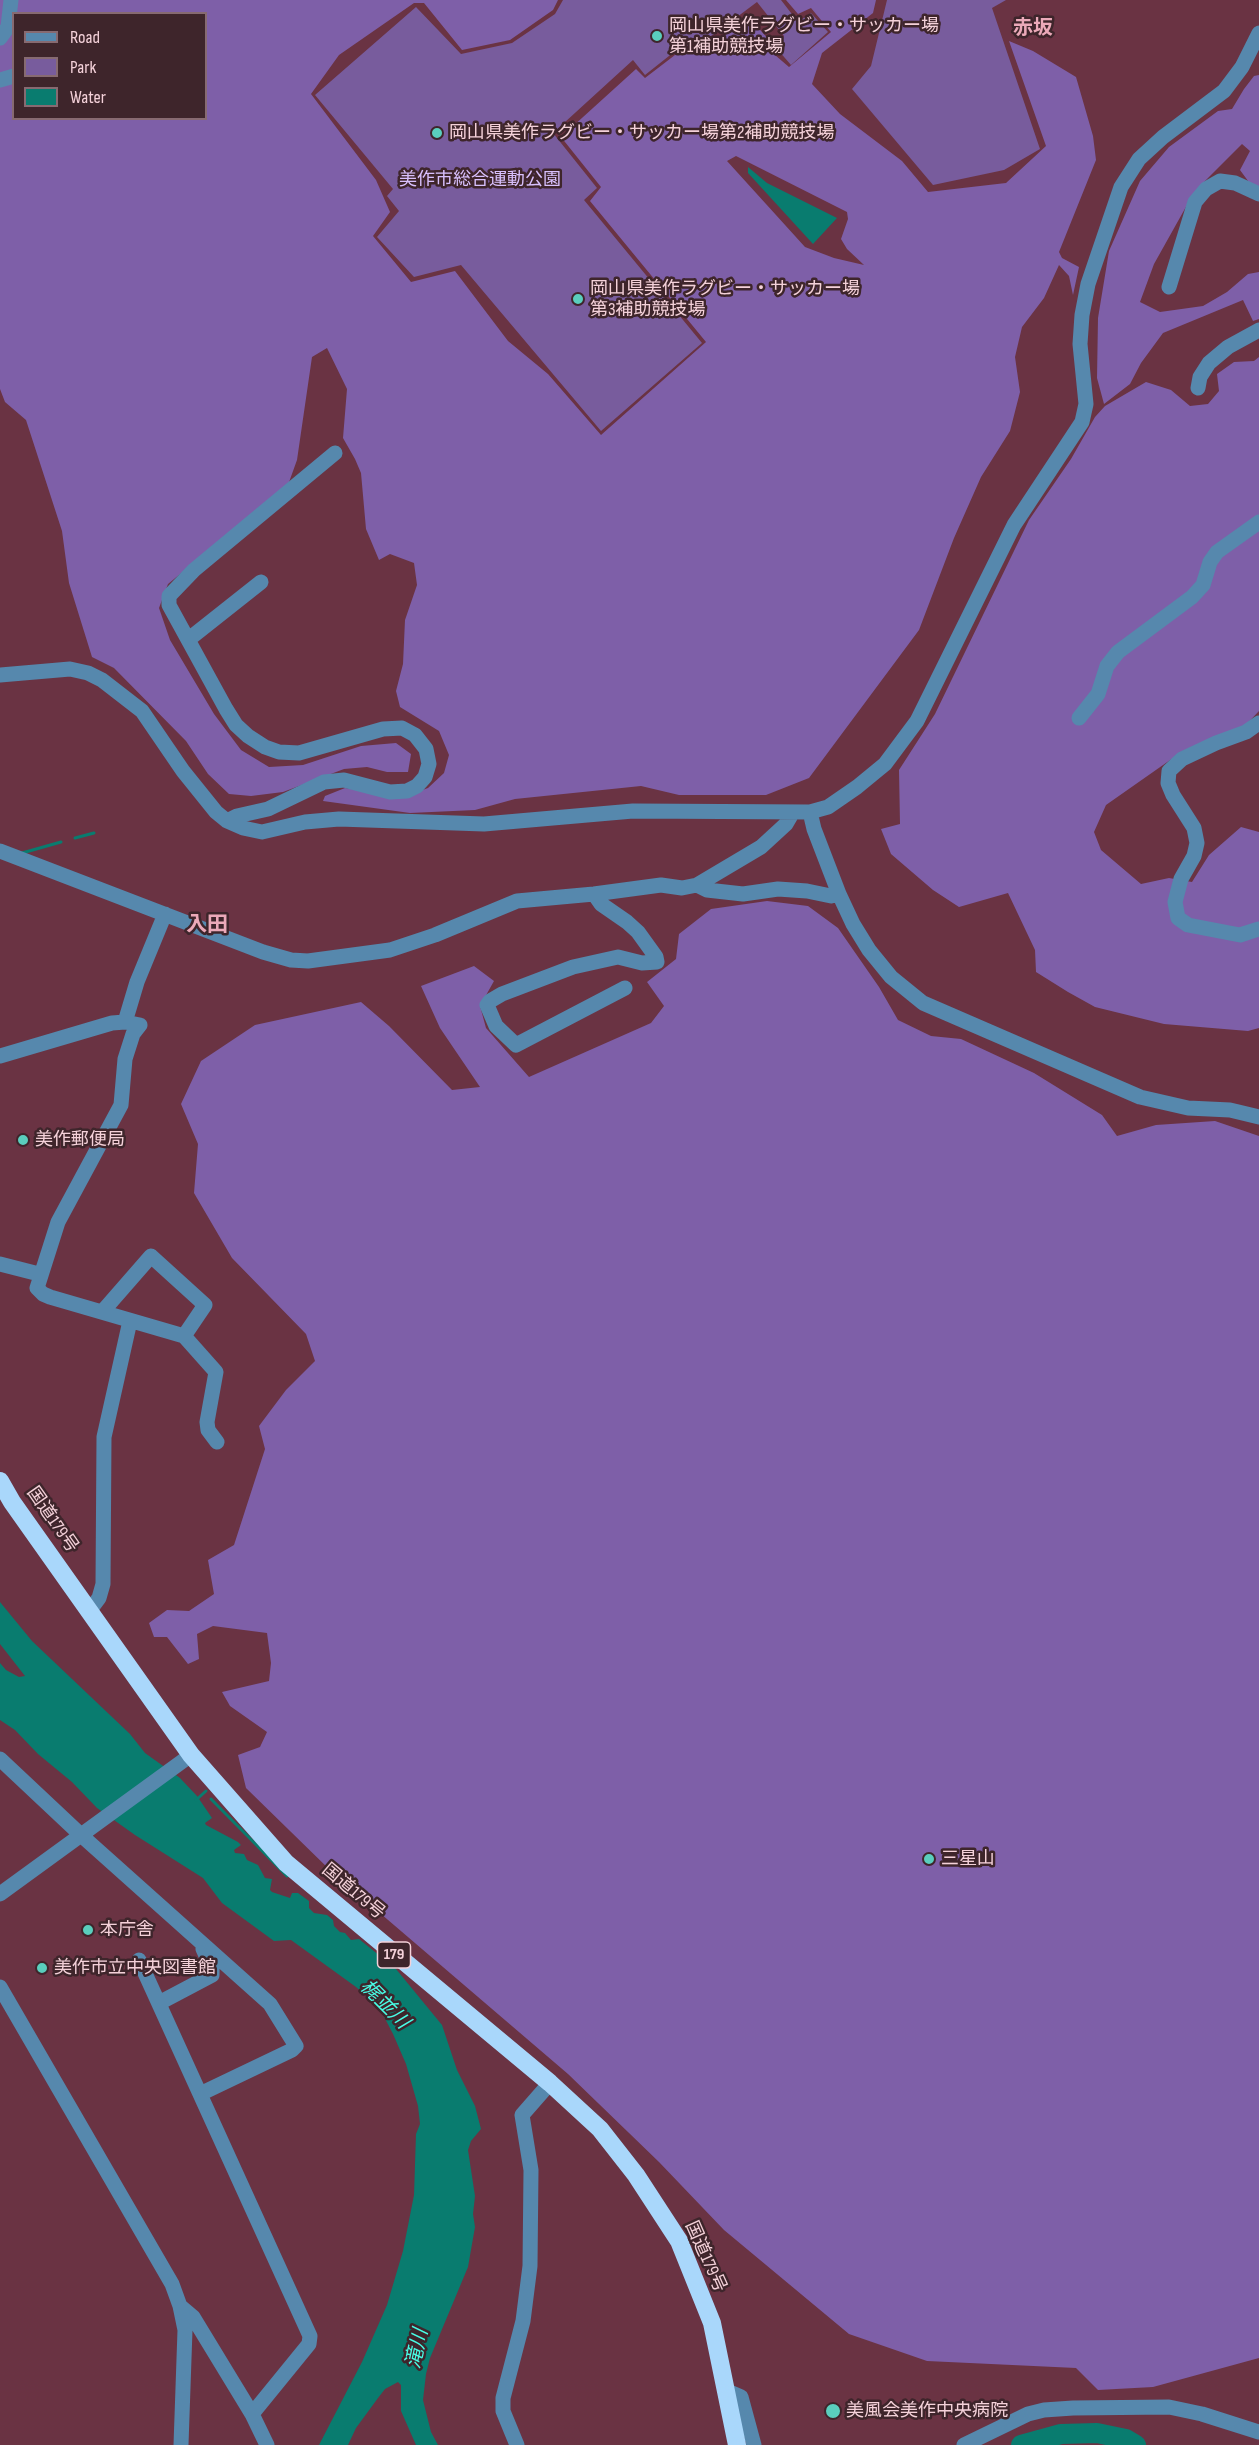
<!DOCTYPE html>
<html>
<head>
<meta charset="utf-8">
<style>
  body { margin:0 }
  #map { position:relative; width:1259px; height:2445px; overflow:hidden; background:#6a3343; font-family:"Sofia Sans Condensed",sans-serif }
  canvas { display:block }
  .legend { position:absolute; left:12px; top:12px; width:195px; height:108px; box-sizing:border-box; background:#3e252b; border:2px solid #876a71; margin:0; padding:8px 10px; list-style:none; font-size:18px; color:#f4d1d9 }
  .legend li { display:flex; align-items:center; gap:12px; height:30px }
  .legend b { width:30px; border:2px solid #876a71 }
</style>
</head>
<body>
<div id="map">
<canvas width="1259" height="2445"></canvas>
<ul class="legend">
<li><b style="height:8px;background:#5688ad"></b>Road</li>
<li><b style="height:16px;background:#785c9d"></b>Park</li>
<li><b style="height:16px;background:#097c6f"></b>Water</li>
</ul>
</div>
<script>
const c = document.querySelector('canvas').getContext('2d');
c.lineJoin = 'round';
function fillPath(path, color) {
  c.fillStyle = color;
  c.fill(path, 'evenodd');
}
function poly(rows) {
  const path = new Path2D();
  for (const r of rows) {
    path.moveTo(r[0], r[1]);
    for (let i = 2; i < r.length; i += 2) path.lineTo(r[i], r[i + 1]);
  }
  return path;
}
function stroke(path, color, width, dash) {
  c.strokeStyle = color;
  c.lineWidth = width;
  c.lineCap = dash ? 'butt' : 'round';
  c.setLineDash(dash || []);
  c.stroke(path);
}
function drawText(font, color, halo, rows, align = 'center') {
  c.font = font + ' "Sofia Sans Condensed","Noto Sans JP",sans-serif';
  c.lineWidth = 5;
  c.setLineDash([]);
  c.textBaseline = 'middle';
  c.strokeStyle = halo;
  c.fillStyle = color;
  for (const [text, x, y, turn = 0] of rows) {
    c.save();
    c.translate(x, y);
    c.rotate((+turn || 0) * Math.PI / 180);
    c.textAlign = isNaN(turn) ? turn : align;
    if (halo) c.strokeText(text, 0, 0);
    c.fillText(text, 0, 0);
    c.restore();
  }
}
const green = poly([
  [563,0,781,0,798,22,811,13,828,32,791,65,778,50,784,36,757,2,713,35,674,52,645,75,633,60,553,133,597,188,584,200,702,343,601,431,461,265,414,277,377,237,399,211,387,196,393,189,315,95,416,7,461,54,512,43,555,14],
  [887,0,1006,0,992,8,1040,149,1004,170,933,185,852,89,871,66]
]);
const forest = poly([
  [0,0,558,0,553,10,510,40,462,50,424,3,414,3,339,55,311,94,376,180,390,212,373,236,411,282,455,271,508,341,548,374,601,435,706,342,590,201,601,187,561,137,636,69,645,78,675,55,713,41,752,21,772,43,775,55,789,67,831,32,811,8,798,14,786,0,876,0,873,13,822,53,812,84,840,114,902,161,928,192,1006,183,1046,146,1009,41,1033,51,1076,77,1093,136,1096,160,1059,252,1062,258,1079,267,1073,295,1069,276,1059,265,1044,298,1022,327,1015,357,1020,392,1010,431,981,477,954,538,919,630,809,778,766,795,679,795,641,786,515,799,475,810,410,813,323,801,325,796,345,788,403,797,428,788,444,773,449,755,439,731,400,707,396,691,403,664,405,620,417,585,414,563,390,554,379,560,366,529,361,473,355,459,343,438,347,389,327,348,312,357,297,460,288,485,168,584,159,608,170,640,214,714,241,750,269,767,303,765,361,746,396,743,411,754,408,772,387,772,367,767,344,769,283,792,251,796,229,794,208,774,186,741,114,668,92,657,69,583,62,531,26,420,5,402,0,389],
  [14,14,206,14,206,118,14,118],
  [736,156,847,212,848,219,841,239,847,249,864,265,834,258,805,247,727,161],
  [1259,75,1259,187,1251,185,1240,170,1250,151,1242,144,1200,186,1187,205,1154,264,1140,302,1160,312,1203,306,1227,292,1248,274,1259,272,1259,319,1253,321,1243,300,1163,333,1141,363,1130,384,1104,404,1097,378,1098,318,1109,251,1140,181,1169,147,1218,111,1232,109,1244,89,1254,76],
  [1259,357,1259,711,1243,728,1183,751,1106,805,1094,832,1101,850,1141,884,1169,878,1192,882,1209,855,1241,827,1259,832,1259,1028,1248,1031,1164,1024,1095,1007,1068,992,1036,972,1035,950,1008,893,959,907,933,890,891,854,881,829,900,824,899,770,935,714,1029,520,1071,459,1095,417,1105,406,1146,382,1171,390,1190,406,1208,404,1219,391,1217,374,1234,362,1254,361],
  [767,901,808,906,838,928,879,987,898,1020,931,1036,961,1039,1034,1073,1102,1115,1117,1136,1156,1125,1215,1121,1259,1136,1259,2358,1153,2387,1098,2390,1076,2368,927,2361,849,2334,724,2230,659,2162,568,2074,332,1872,246,1788,238,1755,260,1747,267,1732,230,1706,222,1692,269,1681,271,1663,267,1633,213,1626,197,1634,199,1659,188,1664,167,1637,154,1637,149,1623,167,1610,189,1611,214,1594,208,1560,234,1545,265,1449,259,1426,286,1390,315,1361,306,1334,232,1258,194,1193,198,1144,181,1104,201,1061,255,1025,361,1002,389,1026,452,1090,480,1087,440,1028,421,986,474,966,494,981,480,1006,486,1028,529,1077,651,1023,664,1006,647,982,676,959,679,934,711,909]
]);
const water = poly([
  [748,167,767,183,837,218,813,244,748,173],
  [0,1602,32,1641,130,1734,145,1753,180,1778,197,1796,212,1818,205,1823,206,1825,238,1842,241,1845,234,1850,235,1853,244,1854,247,1860,258,1865,265,1878,272,1879,270,1890,272,1892,290,1898,292,1893,298,1893,309,1901,309,1908,314,1913,327,1915,333,1920,334,1926,340,1932,345,1933,351,1940,359,1939,396,1969,442,2025,457,2070,475,2106,481,2129,471,2141,468,2150,475,2196,473,2214,475,2227,468,2267,430,2358,426,2374,423,2400,431,2432,438,2445,416,2445,401,2411,401,2385,398,2382,385,2389,378,2398,356,2428,348,2445,319,2445,362,2362,387,2305,403,2251,414,2195,416,2134,420,2124,418,2106,406,2064,393,2034,379,2007,356,1987,291,1940,274,1941,222,1903,203,1878,135,1835,97,1808,72,1782,38,1754,15,1730,0,1720,0,1663,6,1670,19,1677,25,1676,0,1644]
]);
const stream = poly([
  [75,838,94,833],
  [22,853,61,842],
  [211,1799,287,1876],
  [196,1800,206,1791]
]);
const river = poly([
  [1021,2445,1061,2434,1097,2433,1126,2439,1136,2445]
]);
const minor = poly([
  [0,38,8,27,11,0],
  [0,80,14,76],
  [1169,287,1195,202,1206,189,1220,181,1235,183,1259,194],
  [1198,388,1200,377,1209,363,1228,347,1259,330],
  [189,639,261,582],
  [0,675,70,669,88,673,102,680,142,711,183,771,216,812,227,821,243,828,262,832,305,822,339,819,484,824,633,811,810,812,828,807,857,787,885,764,917,721,1014,525,1082,422,1086,404,1080,344,1082,315,1088,284,1121,187,1139,159,1163,137,1224,91,1242,67,1259,33],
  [1079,718,1098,694,1107,666,1118,652,1192,597,1203,585,1210,562,1217,552,1259,522],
  [1259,723,1246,732,1216,743,1182,759,1169,771,1168,783,1173,795,1194,828,1197,843,1194,856,1181,879,1175,902,1178,918,1188,925,1240,935,1259,929],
  [810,812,814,829,839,894,853,924,869,950,891,977,923,1003,1140,1097,1188,1108,1230,1110,1259,1117],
  [227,821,237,816,268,809,324,782,344,780,390,792,407,791,417,786,425,777,429,764,426,749,415,735,402,728,383,729,299,753,279,752,265,747,248,736,236,725,226,709,169,605,169,596,194,570,335,453],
  [0,851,263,952,291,960,308,961,390,950,435,935,517,901,594,894,661,885,682,888,697,885,761,847,786,824,793,812],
  [697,885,707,890,743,894,778,889,807,891,831,896,839,894],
  [594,894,601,904,627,922,638,932,656,957,657,962,642,963,618,957,573,967,502,994,490,1001,487,1005,496,1026,516,1045,625,988],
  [125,1022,137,982,165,914],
  [0,1056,112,1023,125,1022,140,1025,133,1034,125,1059,121,1105,58,1222,37,1288,43,1294,50,1297,184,1336,216,1372,207,1422,208,1430,217,1442],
  [0,1264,39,1274],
  [103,1311,151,1256,205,1305,184,1336],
  [90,1610,99,1598,103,1584,104,1437,130,1321],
  [0,1759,82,1836,270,2004,296,2046,292,2050,200,2094],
  [0,1894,191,1755],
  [139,1960,310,2336,309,2344,252,2414,267,2445],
  [0,1987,172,2284,180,2306,185,2330,181,2445],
  [159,2003,212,1975,212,1969,203,1949],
  [180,2306,193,2317,252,2414],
  [727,2391,741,2397,754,2445],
  [517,2445,503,2411,503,2398,523,2321,530,2266,531,2170,522,2115,550,2083],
  [964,2445,1028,2414,1044,2410,1073,2408,1169,2407,1202,2414,1259,2432]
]);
const highway = poly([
  [0,1481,12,1502,191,1755,286,1863,550,2083,600,2129,636,2175,679,2241,712,2323,737,2445]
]);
const markers = [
  [657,36,6,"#5acebd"],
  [437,133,6,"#5acebd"],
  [578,299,6,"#5acebd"],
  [23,1140,6,"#5acebd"],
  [929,1859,6,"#5acebd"],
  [88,1930,6,"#5acebd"],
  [42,1968,6,"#5acebd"],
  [833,2411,8,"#5acebd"]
];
const shields = [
  [394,1955,33]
];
const shieldNames = [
  ["179",394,1955]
];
const poiNames = [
  ["岡山県美作ラグビー・サッカー場",669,26],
  ["第1補助競技場",669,47],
  ["岡山県美作ラグビー・サッカー場第2補助競技場",449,133],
  ["岡山県美作ラグビー・サッカー場",590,289],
  ["第3補助競技場",590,310],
  ["美作郵便局",35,1140],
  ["三星山",941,1859],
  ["本庁舎",100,1930],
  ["美作市立中央図書館",54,1968],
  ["美風会美作中央病院",846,2411]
];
const parkNames = [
  ["美作市総合運動公園",480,180]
];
const streetNames = [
  ["国道179号",52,1520,55],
  ["国道179号",353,1892,40],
  ["国道179号",705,2257,66]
];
const neighbourhoodNames = [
  ["赤坂",1033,29]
];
const waterNames = [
  ["梶並川",384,2005,45],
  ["滝川",418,2349,-78]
];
const quarterNames = [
  ["入田",207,926]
];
fillPath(green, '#785c9d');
fillPath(forest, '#7e5fa8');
fillPath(water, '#097c6f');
stroke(stream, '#097c6f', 3);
stroke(river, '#097c6f', 20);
stroke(minor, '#5688ad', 15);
stroke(highway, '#a9d7fb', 18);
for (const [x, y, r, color] of markers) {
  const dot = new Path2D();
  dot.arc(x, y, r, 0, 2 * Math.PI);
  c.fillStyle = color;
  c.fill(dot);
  stroke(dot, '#3e252b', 2);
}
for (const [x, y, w] of shields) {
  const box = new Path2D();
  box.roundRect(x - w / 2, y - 13, w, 26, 4.5);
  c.fillStyle = '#3e252b';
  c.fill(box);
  stroke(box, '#f4d1d9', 1.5);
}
drawText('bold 16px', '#f4d1d9', null, shieldNames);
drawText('18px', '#f4d1d9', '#3e252b', poiNames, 'left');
drawText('18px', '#d8c0fd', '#3e252b', parkNames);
drawText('18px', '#f4d1d9', '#3e252b', streetNames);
drawText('bold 20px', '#eba9b9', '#3e252b', neighbourhoodNames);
drawText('italic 20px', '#48fce5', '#3e252b', waterNames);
drawText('bold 21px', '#eba9b9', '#3e252b', quarterNames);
</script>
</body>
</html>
